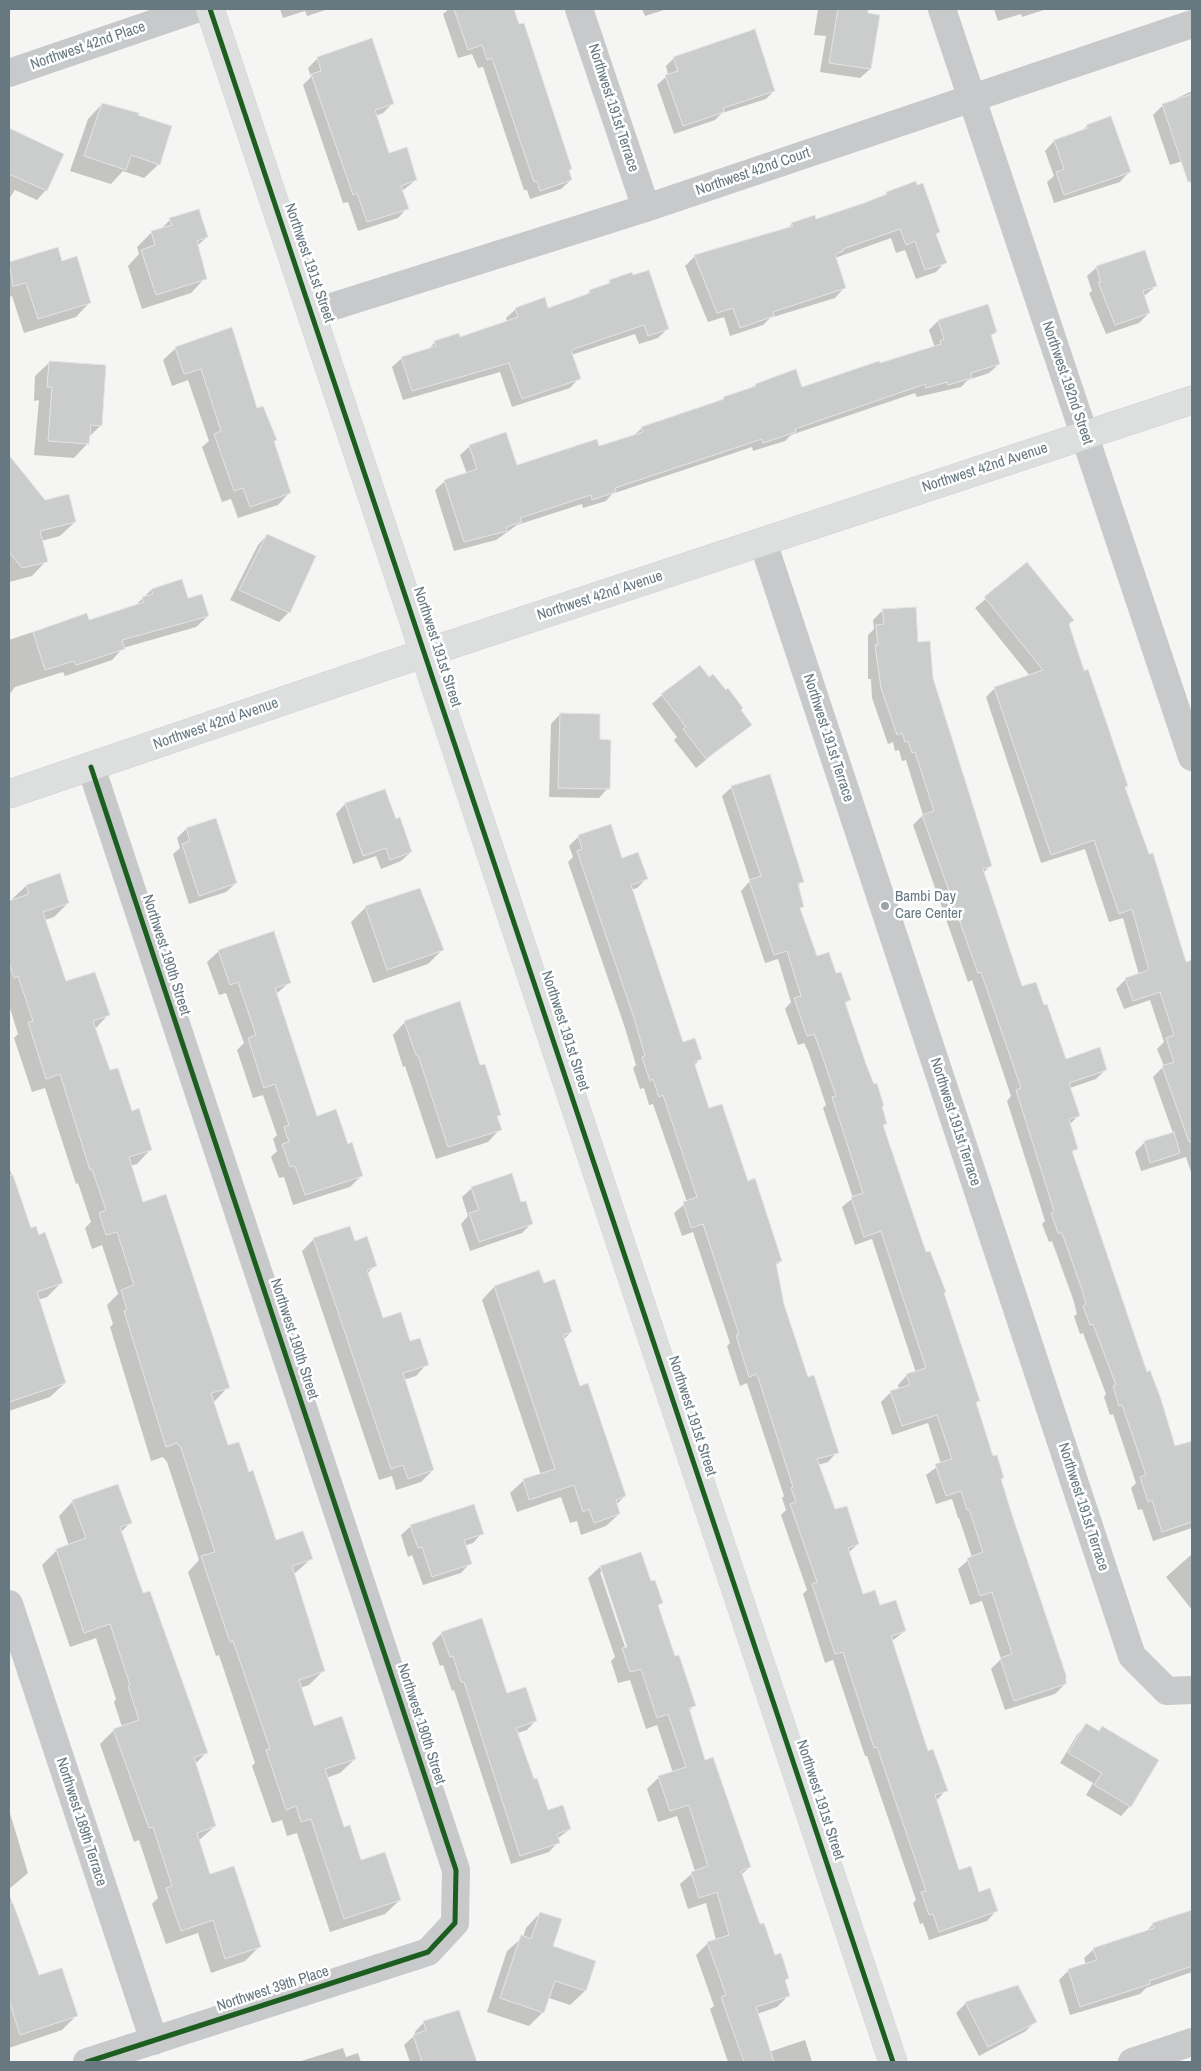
<!DOCTYPE html>
<html>
<head>
<meta charset="utf-8">
<style>
  body { margin:0 }
  #map { position:relative; width:1201px; height:2071px; overflow:hidden; background:#f5f5f4; font-family:"Archivo Narrow",sans-serif }
  canvas { display:block }
  .frame { position:absolute; inset:0; border:10px solid #677881; pointer-events:none }
</style>
</head>
<body>
<div id="map">
<canvas width="1201" height="2071"></canvas>
<div class="frame"></div>
</div>
<script>
const c = document.querySelector('canvas').getContext('2d');
c.lineJoin = 'round';
function fillPath(path, color) {
  c.fillStyle = color;
  c.fill(path, 'evenodd');
}
function poly(rows) {
  const path = new Path2D();
  for (const r of rows) {
    path.moveTo(r[0], r[1]);
    for (let i = 2; i < r.length; i += 2) path.lineTo(r[i], r[i + 1]);
  }
  return path;
}
function stroke(path, color, width, dash) {
  c.strokeStyle = color;
  c.lineWidth = width;
  c.lineCap = dash ? 'butt' : 'round';
  c.setLineDash(dash || []);
  c.stroke(path);
}
function drawText(font, color, halo, rows, align = 'center') {
  c.font = font + ' "Archivo Narrow",sans-serif';
  c.lineWidth = 5;
  c.setLineDash([]);
  c.textBaseline = 'middle';
  c.strokeStyle = halo;
  c.fillStyle = color;
  for (const [text, x, y, turn = 0] of rows) {
    c.save();
    c.translate(x, y);
    c.rotate((+turn || 0) * Math.PI / 180);
    c.textAlign = isNaN(turn) ? turn : align;
    if (halo) c.strokeText(text, 0, 0);
    c.fillText(text, 0, 0);
    c.restore();
  }
}
const shadow = poly([
  [280,9,329,9,307,16,305,11,283,18],
  [449,9,513,9,571,169,568,172,571,180,561,189,530,199,527,190,524,190,483,67,478,68,472,54,458,58,443,14],
  [642,9,667,9,645,16],
  [818,9,867,9,870,69,860,78,820,72,826,36,814,35],
  [994,9,1047,9,1022,17,1021,14,998,21],
  [318,58,393,103,383,113,375,116,388,155,416,180,402,191,407,208,398,218,358,231,348,202,343,203,303,85,311,77,308,68],
  [674,58,774,91,766,99,722,113,715,120,674,134,657,85,668,75,666,66],
  [1192,91,1192,158,1170,165,1153,115,1163,105],
  [102,104,137,116,159,164,144,178,123,171,111,184,70,171,88,119],
  [1087,126,1129,172,1120,182,1054,203,1047,182,1054,176,1045,151,1054,141,1082,131],
  [9,130,63,154,46,190,37,200,15,190,9,199],
  [887,193,939,232,936,235,945,262,936,272,916,279,905,250,896,253,891,238,835,258,844,288,835,298,770,318,763,325,730,336,724,317,708,322,685,266,695,256,787,229,792,224,815,220,882,197],
  [170,220,207,237,197,246,205,278,191,293,142,309,128,266,139,254,137,247,152,232,160,230],
  [57,249,61,263,90,302,76,317,24,333,12,296,9,297,9,264],
  [1097,267,1156,286,1143,297,1149,313,1139,323,1106,334,1089,293,1092,291,1087,276],
  [610,281,668,328,658,338,639,344,635,334,571,355,579,378,570,388,512,407,500,372,403,400,392,367,402,358,428,350,435,342,460,339,507,322,506,318,516,309,548,309,584,297,590,291,605,286],
  [938,321,995,332,990,337,999,364,989,373,968,380,961,387,917,397,915,393,791,435,785,441,753,451,752,447,612,494,606,501,583,508,582,504,517,525,496,540,454,551,435,490,445,481,467,474,460,455,470,446,517,467,598,447,633,436,642,428,720,401,756,385,801,389,935,348,929,330],
  [176,348,256,410,275,440,273,442,290,492,278,505,238,518,231,499,222,502,202,447,209,441,188,380,172,386,163,360],
  [50,362,101,425,89,437,88,443,74,458,34,455,39,400,34,401,35,376],
  [12,461,45,501,75,522,60,536,41,541,46,561,32,576,9,582,9,464],
  [267,535,289,612,279,622,230,600,258,545],
  [1027,564,1068,624,1126,786,1124,788,1148,856,1153,855,1192,982,1192,1175,1186,1157,1141,1171,1135,1152,1145,1142,1173,1133,1153,1077,1164,1066,1157,1049,1164,1042,1150,1000,1124,1009,1116,989,1126,979,1139,975,1123,918,1109,922,1085,849,1041,863,986,697,995,688,1030,676,975,608],
  [151,590,187,600,208,616,196,627,123,648,112,660,65,676,63,672,15,687,9,695,9,640,86,614,88,621,135,606],
  [883,610,917,643,932,679,991,865,983,873,1021,988,1043,1006,1065,1060,1106,1069,1096,1079,1070,1088,1078,1116,1069,1125,1077,1148,1071,1153,1146,1373,1174,1448,1192,1442,1192,1528,1153,1541,1142,1509,1138,1510,1131,1488,1136,1483,1113,1414,1110,1415,1104,1397,1106,1394,1083,1333,1080,1334,1074,1316,1077,1314,1073,1299,1052,1241,1049,1242,1042,1224,1045,1221,1041,1208,1007,1101,1011,1096,972,980,968,982,913,825,923,815,906,760,902,761,899,750,895,751,893,742,888,744,872,698,871,679,868,679,868,635,874,629,873,620],
  [709,679,750,724,696,768,674,740,677,737,652,704,662,695],
  [560,714,598,740,608,788,599,798,549,797,551,724],
  [732,787,802,881,798,886,802,906,799,909,816,958,835,975,849,1000,845,1004,865,1065,883,1105,881,1107,886,1123,883,1127,925,1253,943,1294,978,1401,975,1404,992,1457,1003,1478,1000,1480,1065,1684,1055,1694,1005,1710,991,1669,1001,1659,982,1601,970,1605,958,1569,972,1557,959,1518,958,1518,952,1499,936,1504,926,1475,941,1464,928,1423,892,1435,881,1402,891,1392,899,1390,898,1385,907,1375,916,1373,872,1239,855,1245,842,1207,853,1198,823,1108,826,1105,808,1051,804,1043,798,1045,785,1009,791,1002,778,959,765,963,741,891,750,881,722,796],
  [345,804,395,821,411,852,401,861,381,869,376,856,353,864,336,814],
  [186,829,236,883,226,892,189,904,173,854,180,848,177,838],
  [579,836,621,859,646,879,637,888,631,890,682,1044,700,1059,694,1066,709,1110,747,1182,781,1261,775,1266,783,1304,808,1378,837,1452,828,1462,818,1465,834,1511,858,1544,848,1553,862,1596,879,1606,905,1631,892,1641,928,1752,946,1790,937,1800,959,1871,996,1911,987,1921,929,1940,923,1923,920,1924,913,1903,916,1900,867,1756,865,1756,833,1660,825,1663,803,1594,807,1590,781,1515,786,1510,782,1498,784,1496,747,1383,740,1386,727,1346,730,1343,693,1232,682,1236,674,1213,687,1202,653,1104,649,1105,644,1088,640,1089,633,1068,636,1065,625,1028,568,862,573,857,569,846],
  [59,875,68,903,54,917,45,920,65,983,108,1015,95,1029,109,1072,151,1149,137,1164,130,1166,142,1203,228,1387,213,1403,227,1447,275,1542,312,1558,294,1574,324,1670,309,1685,300,1688,314,1727,355,1759,340,1773,326,1778,343,1829,361,1861,400,1900,385,1914,330,1932,297,1833,287,1836,282,1820,272,1823,252,1766,255,1763,219,1655,216,1656,188,1572,199,1560,167,1462,163,1457,151,1461,110,1327,113,1324,107,1305,118,1294,102,1245,92,1249,85,1228,91,1222,78,1183,76,1184,45,1088,32,1092,14,1038,18,1034,9,1005,9,902,26,886],
  [366,907,442,950,428,964,373,983,351,922],
  [219,951,290,982,275,995,316,1117,347,1145,362,1175,350,1187,293,1205,284,1177,279,1178,271,1157,277,1151,273,1139,277,1135,263,1095,253,1098,237,1050,244,1043,226,993,219,995,207,962],
  [405,1022,479,1067,500,1114,496,1118,500,1129,488,1142,436,1159,405,1066,403,1067,393,1035],
  [9,1167,30,1230,61,1283,47,1297,38,1300,65,1383,50,1397,9,1411],
  [472,1188,521,1204,532,1223,522,1233,470,1251,461,1224,468,1216,462,1197],
  [314,1239,354,1242,375,1265,367,1274,382,1320,410,1343,427,1364,416,1376,403,1380,433,1470,421,1482,396,1490,392,1476,379,1480,302,1251],
  [539,1272,543,1284,571,1332,563,1340,580,1387,625,1496,616,1505,619,1514,606,1526,581,1535,577,1521,570,1523,561,1497,517,1512,510,1493,523,1481,541,1475,482,1300,494,1287],
  [73,1501,130,1523,120,1533,206,1753,195,1764,215,1826,198,1841,209,1875,259,1947,245,1961,211,1973,198,1933,166,1944,152,1904,158,1898,139,1840,134,1842,100,1744,114,1730,122,1727,114,1702,116,1699,96,1638,70,1647,42,1565,57,1550,69,1546,59,1516],
  [411,1526,482,1533,473,1543,464,1546,470,1563,461,1573,423,1585,412,1555,408,1557,401,1535],
  [640,1554,650,1583,661,1603,657,1607,674,1658,694,1705,689,1711,705,1761,750,1867,741,1875,759,1926,774,1956,788,1978,784,1982,789,1995,777,2007,757,2014,769,2052,805,2040,812,2062,728,2062,710,2009,714,2006,696,1955,708,1943,716,1940,706,1903,688,1909,680,1884,695,1871,677,1816,658,1822,647,1789,659,1777,673,1773,657,1725,646,1729,630,1680,618,1683,611,1661,615,1657,588,1578,600,1567],
  [600,1572,603,1572,630,1652,627,1653],
  [1192,1554,1192,1610,1166,1577],
  [442,1633,536,1720,527,1730,517,1733,534,1781,547,1812,570,1829,557,1839,558,1842,549,1852,511,1864,454,1690,452,1691,443,1665,440,1666,432,1643],
  [1086,1725,1130,1806,1121,1816,1086,1795,1093,1783,1060,1763,1077,1735],
  [9,1810,28,1873,9,1889],
  [9,1894,38,1977,76,2016,62,2030,9,2048],
  [1192,1911,1192,1972,1146,1988,1140,1994,1070,2015,1059,1980,1069,1970,1086,1965,1084,1958,1094,1949,1145,1933,1153,1924],
  [540,1913,551,1947,585,1991,570,2005,549,1998,543,2012,529,2026,487,2012,507,1951,523,1937,526,1928],
  [1018,1987,1035,2021,1026,2031,979,2056,956,2013,966,2003],
  [458,2011,475,2062,410,2062,404,2045,415,2035,415,2032,424,2022],
  [343,2048,346,2057,358,2053,361,2062,298,2062]
]);
const building = poly([
  [454,9,514,9,519,24,524,23,572,169,569,170,572,180,540,191,537,181,534,182,492,58,487,60,482,45,468,50,454,9],
  [838,9,868,9,868,13,880,15,871,69,829,63,838,9],
  [755,29,775,91,723,108,724,112,683,126,665,75,678,71,673,57,755,29],
  [372,38,394,104,375,110,389,153,407,147,417,180,401,186,409,209,367,222,357,193,353,195,311,74,321,71,317,57,372,38],
  [1192,94,1192,182,1188,182,1162,104,1192,94],
  [102,103,139,113,138,115,172,126,160,165,131,155,126,170,84,156,102,103],
  [1111,116,1131,172,1064,195,1056,172,1064,169,1054,140,1088,128,1086,125,1111,116],
  [9,128,64,154,47,191,9,174,9,128],
  [916,181,917,185,923,183,940,232,936,234,947,263,925,270,915,241,906,245,900,229,843,249,843,251,835,254,846,288,773,312,774,316,740,328,733,308,717,313,694,255,793,226,791,223,815,215,816,219,864,203,887,194,886,192,916,181],
  [199,209,208,237,197,241,207,279,156,295,141,250,155,245,151,231,172,225,169,218,199,209],
  [58,247,62,261,77,256,91,303,38,319,26,283,13,286,9,262,58,247],
  [1145,250,1157,286,1143,291,1150,313,1115,325,1098,282,1101,282,1096,266,1145,250],
  [649,270,669,329,648,336,644,325,571,350,581,379,522,399,509,363,412,391,401,357,436,346,434,341,459,333,460,337,518,317,515,308,545,297,548,308,590,293,589,290,610,283,609,280,632,272,633,275,649,270],
  [988,304,997,332,991,335,1000,364,971,373,972,378,948,385,947,382,926,388,925,384,795,429,796,432,763,443,762,439,615,488,616,492,592,500,591,495,520,518,522,522,506,527,507,531,464,542,444,480,477,469,469,445,506,432,517,465,597,439,599,446,643,432,641,427,724,399,723,397,756,386,755,384,796,369,802,387,879,361,880,363,941,344,940,341,944,339,938,320,988,304],
  [232,327,257,408,263,406,277,440,274,441,291,493,250,507,243,488,234,491,214,434,221,431,201,369,184,374,175,347,232,327],
  [49,361,106,365,102,426,91,425,89,444,48,441,52,387,47,387,49,361],
  [9,455,45,500,69,494,76,522,40,531,48,562,22,568,9,552,9,455],
  [267,534,316,556,290,613,239,590,267,534],
  [1027,562,1074,620,1069,624,1084,671,1088,669,1107,724,1128,786,1125,787,1149,854,1153,853,1186,962,1192,960,1192,1141,1189,1142,1162,1066,1174,1062,1166,1038,1174,1035,1160,992,1133,1001,1125,978,1149,970,1132,909,1119,914,1094,840,1051,855,994,687,1043,670,984,597,1027,562],
  [182,579,188,598,202,594,209,616,122,640,125,649,76,665,74,661,45,670,33,632,87,613,89,620,144,602,142,597,153,594,151,589,182,579],
  [916,607,918,642,930,641,933,678,992,866,983,869,1022,986,1036,982,1044,1005,1047,1004,1066,1059,1100,1047,1107,1070,1069,1083,1080,1116,1069,1119,1078,1149,1072,1151,1147,1372,1150,1370,1161,1399,1175,1446,1192,1441,1192,1522,1162,1532,1152,1500,1148,1502,1140,1477,1146,1475,1122,1405,1119,1406,1113,1386,1116,1385,1093,1324,1090,1325,1083,1306,1086,1304,1082,1290,1062,1233,1058,1233,1051,1213,1054,1212,1050,1198,1016,1090,1021,1088,981,972,978,973,922,815,934,811,915,752,912,753,908,741,905,742,902,733,897,735,881,688,875,645,878,645,876,625,884,624,882,609,916,607],
  [700,665,709,677,713,674,726,690,728,688,743,708,741,710,752,725,706,759,683,729,686,727,661,694,700,665],
  [560,713,600,714,600,739,611,740,610,789,558,788,560,713],
  [770,774,804,882,798,883,804,907,800,908,817,956,829,952,836,973,841,972,851,1000,845,1002,866,1064,874,1084,877,1083,884,1106,882,1106,887,1124,883,1125,926,1252,930,1251,946,1292,944,1293,980,1401,976,1402,993,1456,997,1455,1004,1478,1001,1479,1013,1518,1066,1675,1066,1684,1014,1701,1000,1658,1012,1654,992,1592,980,1596,967,1558,983,1552,969,1509,967,1510,961,1491,946,1496,935,1464,952,1459,937,1415,902,1426,890,1391,910,1385,906,1374,926,1368,881,1231,864,1237,851,1197,863,1193,832,1097,836,1096,817,1041,814,1034,807,1036,794,998,801,996,787,951,774,955,749,880,761,876,731,786,770,774],
  [385,789,396,819,400,817,412,852,390,860,386,848,363,856,345,803,385,789],
  [216,818,237,883,199,896,182,844,190,841,186,828,216,818],
  [611,824,622,858,638,852,648,879,631,885,683,1042,695,1038,702,1059,694,1062,709,1108,722,1104,748,1181,755,1178,782,1261,776,1263,784,1304,808,1377,814,1375,839,1453,817,1459,835,1509,847,1506,859,1544,848,1548,863,1594,875,1590,880,1605,896,1600,906,1631,891,1636,928,1751,933,1749,948,1791,935,1795,959,1870,971,1866,979,1892,990,1888,998,1911,939,1932,933,1914,929,1915,921,1892,926,1891,877,1747,874,1748,843,1652,835,1654,812,1584,817,1582,790,1504,796,1502,791,1488,793,1487,757,1374,749,1377,736,1335,739,1334,703,1224,691,1228,683,1202,697,1197,663,1095,659,1097,653,1079,650,1081,642,1057,645,1056,634,1018,577,851,582,849,578,835,611,824],
  [60,873,69,903,43,912,66,981,95,972,110,1015,93,1021,110,1070,118,1068,132,1111,139,1108,152,1150,129,1157,143,1202,166,1194,230,1388,211,1393,228,1445,239,1442,249,1472,253,1470,276,1540,303,1531,313,1559,292,1566,325,1671,299,1680,314,1726,342,1716,356,1759,325,1769,344,1827,350,1825,361,1860,385,1852,401,1900,344,1919,311,1819,301,1822,296,1806,286,1810,266,1750,270,1749,233,1641,230,1642,201,1556,215,1552,181,1448,177,1443,166,1447,124,1311,127,1310,121,1290,134,1285,117,1232,106,1235,99,1213,106,1210,92,1169,90,1170,60,1074,46,1079,28,1022,33,1021,18,976,14,978,9,963,9,901,29,894,26,885,60,873],
  [420,888,444,950,387,970,365,906,420,888],
  [274,931,291,983,275,988,317,1116,336,1109,348,1144,352,1142,363,1176,305,1195,295,1166,290,1167,282,1144,289,1142,284,1127,289,1125,275,1084,264,1088,248,1038,256,1035,238,982,230,985,218,950,274,931],
  [460,1001,480,1065,485,1064,501,1115,497,1116,502,1130,448,1147,418,1055,416,1055,404,1021,460,1001],
  [1174,1132,1180,1153,1150,1163,1144,1141,1174,1132],
  [512,1173,521,1202,526,1201,533,1224,479,1242,469,1213,479,1210,471,1187,512,1173],
  [9,1175,13,1175,31,1228,36,1226,39,1235,45,1232,63,1283,37,1292,66,1383,9,1402,9,1175],
  [350,1226,355,1241,367,1236,377,1266,367,1270,383,1318,401,1312,410,1341,420,1338,429,1365,403,1373,434,1470,408,1479,403,1465,391,1469,313,1238,350,1226],
  [539,1270,544,1283,555,1279,572,1332,563,1335,580,1386,588,1383,626,1496,616,1500,620,1514,594,1523,589,1509,583,1512,574,1485,529,1500,523,1479,555,1469,494,1286,539,1270],
  [118,1484,132,1523,120,1527,143,1593,150,1591,208,1753,194,1757,216,1826,197,1833,210,1874,234,1866,261,1947,225,1959,213,1920,181,1931,166,1888,172,1886,153,1827,149,1828,113,1729,139,1720,128,1686,130,1685,110,1624,84,1633,56,1549,86,1538,72,1500,118,1484],
  [474,1504,484,1534,464,1540,472,1564,432,1577,422,1547,418,1548,410,1525,474,1504],
  [641,1552,651,1581,655,1580,663,1603,658,1605,675,1656,679,1655,696,1706,689,1708,705,1760,713,1757,751,1867,741,1871,760,1924,764,1923,775,1955,781,1953,789,1978,785,1980,790,1996,756,2007,774,2062,744,2062,721,1997,726,1995,707,1942,729,1935,717,1892,699,1898,691,1872,708,1866,689,1805,670,1811,658,1776,686,1767,668,1714,657,1718,641,1669,630,1672,622,1648,627,1647,600,1566,641,1552],
  [482,1618,507,1693,526,1687,537,1721,516,1728,534,1779,537,1778,548,1810,563,1805,571,1829,557,1834,560,1843,520,1856,464,1682,461,1682,453,1656,450,1657,441,1632,482,1618],
  [1086,1723,1099,1731,1102,1726,1159,1760,1131,1807,1094,1785,1102,1773,1068,1753,1086,1723],
  [9,1903,13,1903,39,1975,62,1968,78,2016,20,2035,9,2000,9,1903],
  [1192,1910,1192,1966,1149,1981,1150,1984,1080,2007,1068,1969,1097,1960,1093,1948,1154,1928,1152,1923,1192,1910],
  [540,1912,562,1919,553,1946,596,1961,586,1991,555,1981,544,2013,500,1998,521,1935,531,1939,540,1912],
  [1018,1985,1037,2022,988,2047,965,2002,1018,1985],
  [459,2010,477,2062,422,2062,413,2035,426,2030,423,2021,459,2010]
]);
const street = poly([
  [579,9,646,208],
  [942,9,1192,757],
  [9,73,196,9],
  [312,313,646,208,1192,24],
  [763,542,1132,1656,1167,1691,1192,1690],
  [9,1604,154,2041],
  [87,2062,428,1952,455,1923,456,1870,91,767],
  [1132,2062,1192,2042]
]);
const secondary = poly([
  [210,9,893,2062],
  [9,794,386,666,1192,400]
]);
const cycleway = poly([
  [210,9,893,2062],
  [87,2062,428,1952,455,1923,456,1870,91,767]
]);
const markers = [
  [885,906,5,"#99a4a9"]
];
const streetNames = [
  ["Northwest 42nd Place",88,46,-19],
  ["Northwest 191st Terrace",613,108,72],
  ["Northwest 42nd Court",753,172,-19],
  ["Northwest 191st Street",309,263,71],
  ["Northwest 192nd Street",1067,383,71],
  ["Northwest 42nd Avenue",985,468,-18],
  ["Northwest 42nd Avenue",600,596,-18],
  ["Northwest 191st Street",437,647,72],
  ["Northwest 42nd Avenue",216,724,-19],
  ["Northwest 191st Terrace",828,738,72],
  ["Northwest 190th Street",166,955,72],
  ["Northwest 191st Street",565,1031,72],
  ["Northwest 191st Terrace",955,1122,72],
  ["Northwest 190th Street",294,1339,72],
  ["Northwest 191st Street",692,1416,72],
  ["Northwest 191st Terrace",1083,1507,72],
  ["Northwest 190th Street",421,1724,72],
  ["Northwest 191st Street",820,1800,72],
  ["Northwest 189th Terrace",81,1822,72],
  ["Northwest 39th Place",273,1989,-18]
];
const poiNames = [
  ["Bambi Day",895,897],
  ["Care Center",895,914]
];
fillPath(shadow, '#0003');
fillPath(building, '#cbcdcd');
stroke(building, '#e4e4e4', 1);
stroke(secondary, '#d0d1d2', 29);
stroke(street, '#c7c9ca', 28);
stroke(secondary, '#dddede', 28);
stroke(cycleway, '#1b5e20', 5);
for (const [x, y, r, color] of markers) {
  const dot = new Path2D();
  dot.arc(x, y, r, 0, 2 * Math.PI);
  c.fillStyle = color;
  c.fill(dot);
  stroke(dot, '#fff', 2);
}
drawText('15px', '#677881', '#fff', streetNames);
drawText('15px', '#677881', '#fff', poiNames, 'left');
</script>
</body>
</html>
